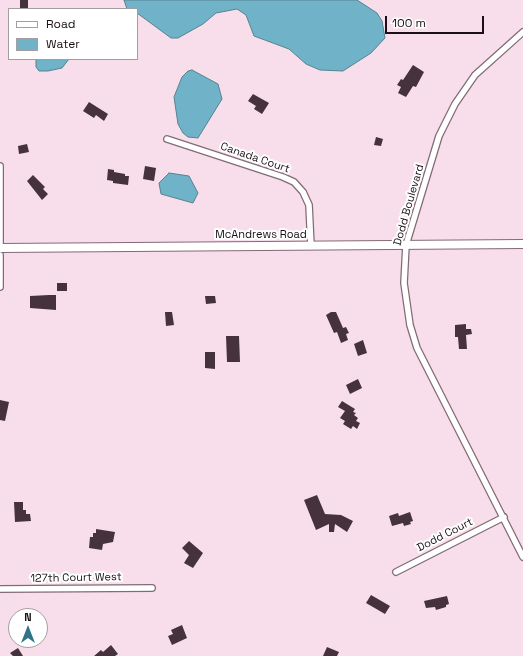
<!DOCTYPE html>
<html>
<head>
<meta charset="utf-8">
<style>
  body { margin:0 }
  #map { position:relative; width:523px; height:656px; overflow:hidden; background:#f7deea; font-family:"Space Grotesk",sans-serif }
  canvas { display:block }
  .legend { position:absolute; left:8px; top:8px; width:130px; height:52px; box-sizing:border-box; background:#fff; border:1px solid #a39fa1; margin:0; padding:5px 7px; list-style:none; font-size:12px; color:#181014 }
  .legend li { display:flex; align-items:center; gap:8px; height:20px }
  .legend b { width:20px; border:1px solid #a39fa1 }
  .north { position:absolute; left:8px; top:608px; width:40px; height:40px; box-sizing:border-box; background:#fff; border:1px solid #a39fa1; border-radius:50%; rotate:0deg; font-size:11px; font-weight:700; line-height:16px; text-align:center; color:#181014 }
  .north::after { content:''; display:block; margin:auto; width:14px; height:18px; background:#317286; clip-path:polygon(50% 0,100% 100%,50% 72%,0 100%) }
  .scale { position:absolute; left:385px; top:16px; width:99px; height:18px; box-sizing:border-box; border:2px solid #181014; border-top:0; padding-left:5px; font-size:12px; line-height:14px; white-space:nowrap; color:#181014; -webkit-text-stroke:3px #fff; paint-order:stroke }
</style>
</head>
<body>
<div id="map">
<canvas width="523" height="656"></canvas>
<ul class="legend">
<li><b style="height:5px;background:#fff"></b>Road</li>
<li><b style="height:11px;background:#70b3c8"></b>Water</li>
</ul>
<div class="north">N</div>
<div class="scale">100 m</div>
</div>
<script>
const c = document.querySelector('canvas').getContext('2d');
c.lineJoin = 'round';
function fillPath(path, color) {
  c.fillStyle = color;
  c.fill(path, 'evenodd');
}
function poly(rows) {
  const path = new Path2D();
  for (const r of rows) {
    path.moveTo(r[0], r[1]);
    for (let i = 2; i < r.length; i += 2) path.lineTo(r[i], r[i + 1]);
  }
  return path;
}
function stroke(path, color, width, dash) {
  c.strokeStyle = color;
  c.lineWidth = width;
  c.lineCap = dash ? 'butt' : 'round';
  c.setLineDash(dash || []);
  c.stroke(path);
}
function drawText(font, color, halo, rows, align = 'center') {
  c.font = font + ' "Space Grotesk",sans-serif';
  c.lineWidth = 4;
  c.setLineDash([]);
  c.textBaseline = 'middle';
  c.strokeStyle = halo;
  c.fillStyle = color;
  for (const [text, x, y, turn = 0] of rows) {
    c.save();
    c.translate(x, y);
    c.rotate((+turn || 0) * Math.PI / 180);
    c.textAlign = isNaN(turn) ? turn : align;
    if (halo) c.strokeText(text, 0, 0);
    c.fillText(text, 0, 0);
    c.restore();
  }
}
const water = poly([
  [124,0,357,0,377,13,382,21,385,38,371,53,343,71,320,70,306,64,289,49,254,36,246,15,237,9,216,13,203,24,178,38,171,38,137,13,137,9,127,9,124,0],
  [36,59,69,59,62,68,48,71,39,71,36,67,36,59],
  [192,70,218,84,222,99,198,138,188,137,183,133,178,124,174,97,182,77,188,71,192,70],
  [169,173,189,176,198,193,193,203,161,194,159,183,169,173]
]);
const building = poly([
  [20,0,28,0,28,8,20,8],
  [413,65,424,72,416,87,413,86,406,97,398,93,401,87,397,85,401,79,403,80],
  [253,94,269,103,262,114,254,109,256,106,248,101],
  [89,102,108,114,104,121,96,115,94,118,83,111],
  [376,137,383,139,381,146,374,145],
  [27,144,29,152,19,154,18,146],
  [145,166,156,168,154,181,143,179],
  [108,169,114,170,114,172,125,174,125,176,129,176,128,185,113,183,113,181,107,180],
  [33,175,45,187,43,189,48,194,42,200,27,181],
  [57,283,67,283,67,291,57,291],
  [49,295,56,295,56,310,30,308,30,296],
  [205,296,215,296,216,303,206,304],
  [165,312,172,312,174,325,166,326],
  [331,312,336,312,343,328,346,327,349,333,346,334,348,340,341,343,337,332,334,333,326,315],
  [466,324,466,329,471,329,472,334,466,335,467,349,459,349,458,337,455,337,455,325],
  [226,336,239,336,240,362,227,362],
  [363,340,367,353,358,356,354,344],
  [205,352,215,352,215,369,205,368],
  [358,379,362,388,350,394,346,385],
  [0,400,9,402,5,421,0,420],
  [342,401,355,409,353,412,356,413,354,415,358,418,356,421,360,423,357,429,353,426,351,429,343,424,345,421,340,418,345,411,338,407],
  [317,495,325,514,341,515,353,521,347,532,335,524,334,532,329,532,329,524,316,530,304,500],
  [14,502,23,502,23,510,26,510,26,514,30,514,31,521,15,522],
  [410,512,413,521,410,522,411,524,404,526,403,523,392,526,389,516,398,513,399,516],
  [96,529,115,532,113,542,103,544,102,550,89,548,90,537,93,537,93,533,96,533],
  [189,541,203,553,193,568,184,563,189,555,182,548],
  [371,595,390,606,385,614,366,603],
  [447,596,449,604,446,605,446,607,436,610,435,607,426,608,424,601],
  [182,625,187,638,172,645,168,636,173,634,171,630],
  [111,645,118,654,115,656,94,656,101,650,103,652],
  [327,647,339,652,337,656,323,656],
  [18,648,23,656,13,656,10,653]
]);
const street = poly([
  [523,32,475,75,455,104,439,136,406,245,404,283,410,325,417,348,523,557],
  [167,139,283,177,294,182,303,192,309,205,311,246],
  [0,166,0,247],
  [0,255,0,287],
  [396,572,504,517],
  [0,589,152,588]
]);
const secondary = poly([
  [0,248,523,244]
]);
const streetNames = [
  ["Canada Court",255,158,19],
  ["Dodd Boulevard",409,205,-74],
  ["McAndrews Road",261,235],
  ["Dodd Court",445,535,-27],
  ["127th Court West",76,578,-1]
];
fillPath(water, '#70b3c8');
stroke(water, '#568292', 1);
fillPath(building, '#45323c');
stroke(street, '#816b75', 8);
stroke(secondary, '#816b75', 10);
stroke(street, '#fff', 5.5);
stroke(secondary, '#fff', 8);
drawText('11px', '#181014', '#fff', streetNames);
</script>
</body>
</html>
